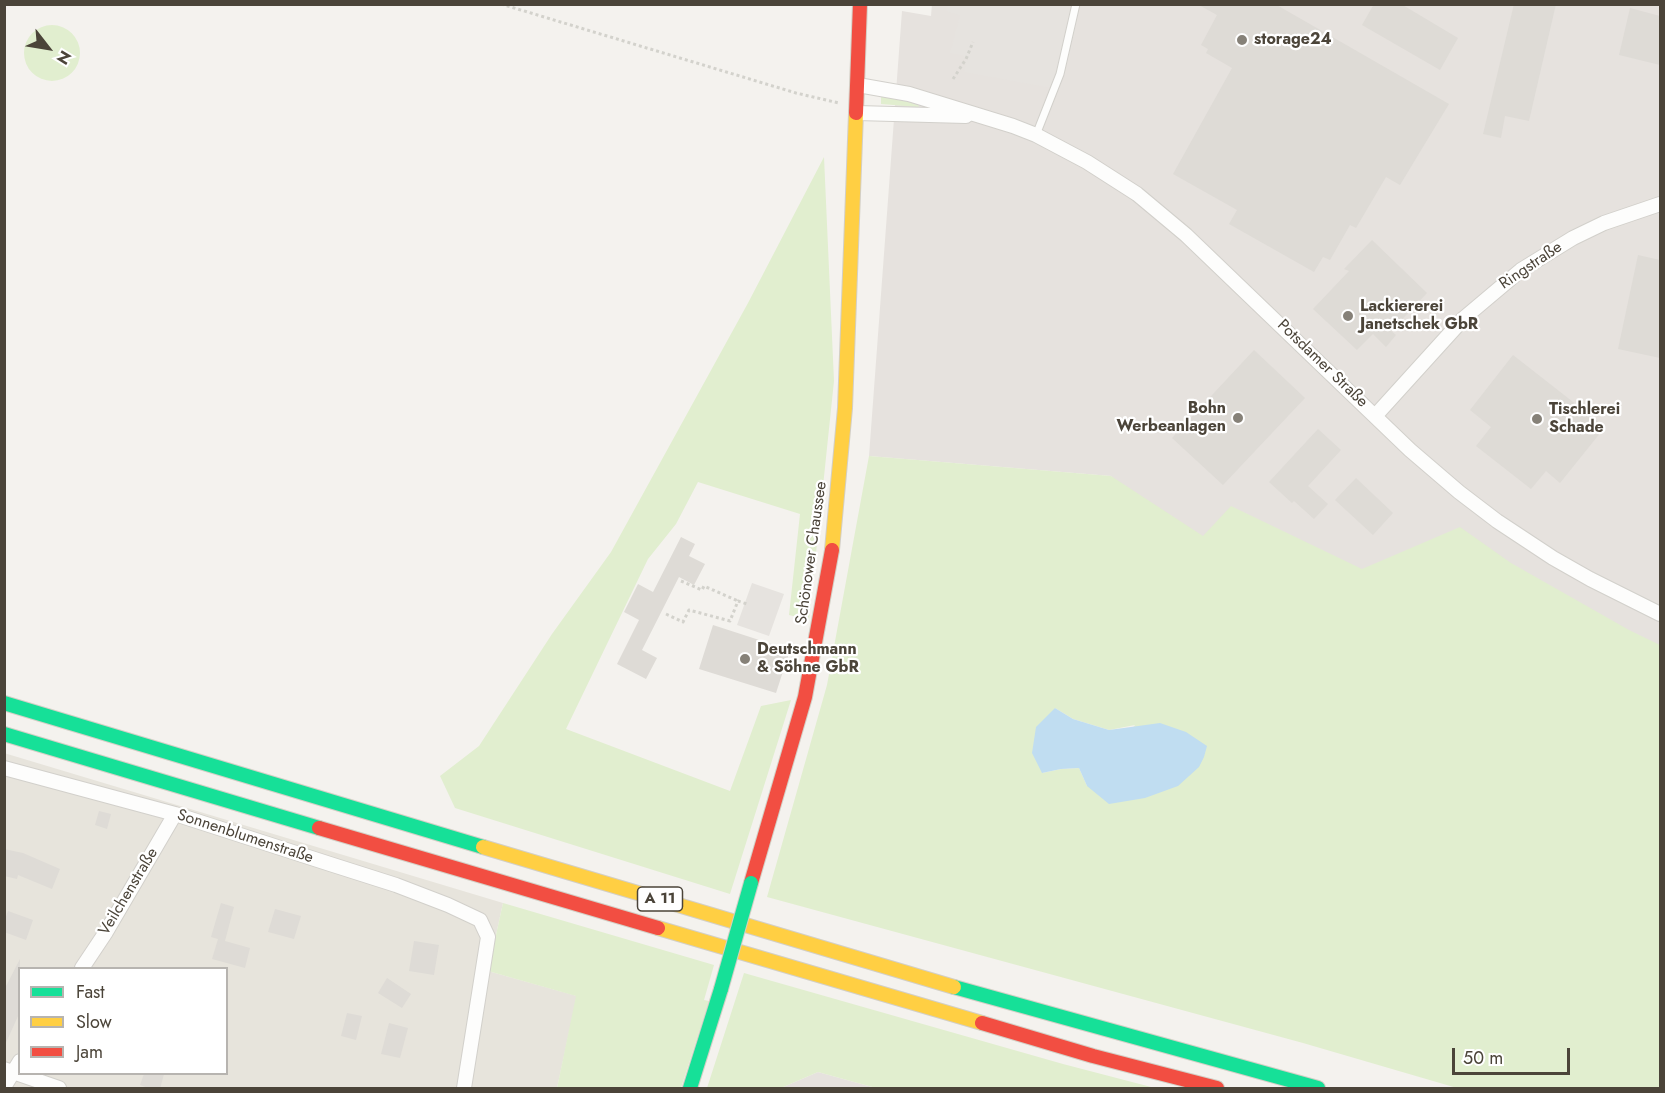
<!DOCTYPE html>
<html>
<head>
<meta charset="utf-8">
<style>
  body { margin:0 }
  #map { position:relative; width:1665px; height:1093px; overflow:hidden; background:#f4f2ee; font-family:Jost,sans-serif }
  canvas { display:block }
  .frame { position:absolute; inset:0; border:6px solid #4b4439; pointer-events:none }
  .legend { position:absolute; left:18px; top:967px; width:210px; height:108px; box-sizing:border-box; background:#fff; border:2px solid #b7b4b0; margin:0; padding:8px 10px; list-style:none; font-size:18px; color:#4b4439 }
  .legend li { display:flex; align-items:center; gap:12px; height:30px }
  .legend b { width:30px; border:2px solid #b7b4b0 }
  .north { position:absolute; left:18px; top:18px; width:60px; height:60px; -webkit-text-stroke:4px #fff; paint-order:stroke; rotate:121deg; font-size:16px; font-weight:700; line-height:24px; text-align:center; color:#4b4439 }
  .north::after { content:''; display:block; margin:auto; width:21px; height:27px; background:#4b4439; clip-path:polygon(50% 0,100% 100%,50% 72%,0 100%) }
  .scale { position:absolute; left:1452px; top:1048px; width:118px; height:27px; box-sizing:border-box; border:3px solid #4b4439; border-top:0; padding-left:8px; font-size:18px; line-height:21px; white-space:nowrap; color:#4b4439; -webkit-text-stroke:4px #fff; paint-order:stroke }
</style>
</head>
<body>
<div id="map">
<canvas width="1665" height="1093"></canvas>
<div class="frame"></div>
<ul class="legend">
<li><b style="height:8px;background:#16e098"></b>Fast</li>
<li><b style="height:8px;background:#ffcf43"></b>Slow</li>
<li><b style="height:8px;background:#f24e42"></b>Jam</li>
</ul>
<div class="north">N</div>
<div class="scale">50 m</div>
</div>
<script>
const c = document.querySelector('canvas').getContext('2d');
c.lineJoin = 'round';
function fillPath(path, color) {
  c.fillStyle = color;
  c.fill(path, 'evenodd');
}
function poly(rows) {
  const path = new Path2D();
  for (const r of rows) {
    if (r.length === 3) {
      path.moveTo(r[0] + r[2], r[1]);
      path.arc(r[0], r[1], r[2], 0, 2 * Math.PI);
      continue;
    }
    path.moveTo(r[0], r[1]);
    for (let i = 2; i < r.length; i += 2) path.lineTo(r[i], r[i + 1]);
  }
  return path;
}
function stroke(path, color, width, dash) {
  c.strokeStyle = color;
  c.lineWidth = width;
  c.lineCap = dash ? 'butt' : 'round';
  c.setLineDash(dash || []);
  c.stroke(path);
}
function drawText(font, color, halo, rows, align = 'center') {
  c.font = font + ' Jost,sans-serif';
  c.lineWidth = 4.5;
  c.setLineDash([]);
  c.textBaseline = 'middle';
  c.strokeStyle = halo;
  c.fillStyle = color;
  for (const [text, x, y, turn = 0] of rows) {
    c.save();
    c.translate(x, y);
    c.rotate((+turn || 0) * Math.PI / 180);
    c.textAlign = isNaN(turn) ? turn : align;
    if (halo) c.strokeText(text, 0, 0);
    c.fillText(text, 0, 0);
    c.restore();
  }
}
const residential = poly([
  [4,753,503,903,488,971,577,996,557,1088,5,1088],
  [20,968,226,968,226,1074,20,1074]
]);
const industrial = poly([
  [932,4,1660,5,1660,1088,1111,476,869,456,902,11,931,16],
  [818,1072,876,1088,781,1088]
]);
const green = poly([
  [52,53,28],
  [881,94,918,105,919,107,881,104],
  [824,157,834,381,809,620,789,615,800,514,698,482,676,524,648,559,566,729,730,791,761,706,791,700,730,894,455,808,440,776,479,746,552,634,611,552,748,303],
  [869,456,1111,476,1203,536,1231,506,1362,569,1460,527,1511,563,1629,630,1660,645,1660,1088,1457,1088,1303,1043,767,897,827,685],
  [1055,708,1073,719,1109,730,1135,725,1087,786,1079,768,1061,769,1042,773],
  [503,903,714,965,704,1000,709,1001,681,1088,557,1088,576,996,488,971],
  [744,973,1063,1064,1155,1088,876,1088,818,1072,781,1088,707,1088]
]);
const parking = poly([
  [948,5,1080,5,1069,59,1057,89,964,72,966,61,962,55,950,53,960,15,946,11],
  [752,583,784,594,769,636,737,625]
]);
const water = poly([
  [1055,708,1073,719,1109,730,1160,723,1186,732,1207,746,1204,757,1199,767,1178,786,1145,798,1109,804,1087,786,1079,768,1061,769,1042,773,1032,753,1036,727]
]);
const building = poly([
  [1197,4,1275,4,1449,104,1400,185,1386,177,1356,228,1350,225,1330,260,1323,257,1314,272,1229,224,1237,210,1173,174,1232,68,1206,53,1208,49,1201,45,1217,15],
  [1374,4,1401,4,1458,38,1440,70,1362,25],
  [1514,4,1556,4,1529,121,1505,116,1501,138,1483,134],
  [1630,8,1660,16,1660,65,1619,55],
  [1372,240,1427,293,1391,331,1396,335,1386,347,1373,334,1357,350,1313,309,1349,271,1344,269],
  [1638,255,1660,260,1660,358,1618,349],
  [1254,350,1305,398,1223,485,1172,438],
  [1513,355,1605,427,1560,483,1546,471,1531,489,1476,446,1491,427,1470,410],
  [1318,429,1341,450,1308,486,1328,504,1314,519,1294,501,1292,503,1269,482],
  [1356,478,1393,513,1373,535,1335,500],
  [681,537,695,544,689,556,705,564,694,585,679,577,642,650,657,658,646,679,617,664,639,620,624,612,638,584,653,592],
  [713,625,790,650,776,693,699,669],
  [99,811,111,814,107,829,95,825],
  [4,849,23,853,60,869,52,889,18,875,17,879,4,876],
  [221,903,234,907,225,941,250,948,245,968,212,959,218,939,211,937],
  [275,909,301,916,294,939,268,932],
  [8,911,33,920,26,940,4,932,4,922],
  [414,941,439,945,434,975,409,971],
  [20,959,19,1014,4,1047,4,990],
  [387,978,411,994,402,1008,378,993],
  [347,1013,362,1016,356,1040,341,1036],
  [389,1023,408,1028,400,1058,381,1054],
  [144,1074,164,1074,160,1089,151,1089,140,1085]
]);
const path = poly([
  [501,4,796,93,839,103],
  [953,79,966,59,973,42],
  [681,581,702,590,704,586,738,601],
  [666,614,683,622,689,610,730,621,738,601,747,604]
]);
const lane = poly([
  [1036,135,1060,74,1076,4]
]);
const street = poly([
  [858,85,909,94,1013,126,1036,135,1087,162,1137,194,1186,235,1410,450,1459,492,1497,521,1553,558,1590,579,1660,614],
  [857,113,966,116],
  [1376,415,1464,318,1521,270,1573,238,1604,223,1660,204],
  [4,768,175,814,330,864,396,885,448,905,480,920,488,937,464,1088],
  [82,968,106,932,175,814],
  [4,1069,59,1088],
  [4,1087,20,1061]
]);
const fast = poly([
  [4,703,483,847],
  [4,734,319,828],
  [954,987,1318,1088],
  [690,1088,721,989]
]);
const slow = poly([
  [832,550,845,408,856,113],
  [483,847,954,987],
  [658,928,982,1023]
]);
const jam = poly([
  [856,113,860,4],
  [319,828,658,928],
  [751,883,805,697,832,550],
  [982,1023,1093,1056,1217,1088]
]);
const fastBridge = poly([
  [721,989,751,883]
]);
const markers = [
  [1242,40,6,"#868178"],
  [1348,316,6,"#868178"],
  [1238,418,6,"#868178"],
  [1537,419,6,"#868178"],
  [745,659,6,"#868178"]
];
const shields = [
  [660,899,45]
];
const shieldNames = [
  ["A 11",660,899]
];
const poiNames = [
  ["storage24",1254,40],
  ["Lackiererei",1360,307],
  ["Janetschek GbR",1360,325],
  ["Bohn",1226,409,"right"],
  ["Werbeanlagen",1226,427,"right"],
  ["Tischlerei",1549,410],
  ["Schade",1549,428],
  ["Deutschmann",757,650],
  ["& Söhne GbR",757,668]
];
const streetNames = [
  ["Ringstraße",1531,266,-34],
  ["Potsdamer Straße",1322,364,44],
  ["Schönower Chaussee",812,553,-82],
  ["Sonnenblumenstraße",245,837,18],
  ["Veilchenstraße",129,892,-59]
];
fillPath(residential, '#e7e4dc');
fillPath(industrial, '#e6e2de');
fillPath(green, '#e1eecf');
fillPath(parking, '#e6e3df');
fillPath(water, '#c0ddf1');
fillPath(building, '#dedbd6');
stroke(lane, '#d2d0cb', 9);
stroke(street, '#d2d0cb', 16);
stroke(fast, '#d3cfc5', 16);
stroke(slow, '#d3cfc5', 16);
stroke(jam, '#d3cfc5', 16);
stroke(path, '#d3d2cc', 3, [3, 3]);
stroke(lane, '#fdfdfc', 7);
stroke(street, '#fdfdfc', 14);
stroke(fast, '#16e098', 14);
stroke(slow, '#ffcf43', 14);
stroke(jam, '#f24e42', 14);
stroke(fastBridge, '#d3cfc5', 16, []);
stroke(fastBridge, '#16e098', 14);
for (const [x, y, r, color] of markers) {
  const dot = new Path2D();
  dot.arc(x, y, r, 0, 2 * Math.PI);
  c.fillStyle = color;
  c.fill(dot);
  stroke(dot, '#fff', 2);
}
for (const [x, y, w] of shields) {
  const box = new Path2D();
  box.roundRect(x - w / 2, y - 12, w, 24, 4.5);
  c.fillStyle = '#fff';
  c.fill(box);
  stroke(box, '#4b4439', 1.5);
}
drawText('bold 15px', '#4b4439', null, shieldNames);
drawText('bold 16px', '#4b4439', '#fff', poiNames, 'left');
drawText('16px', '#4b4439', '#fff', streetNames);
</script>
</body>
</html>
